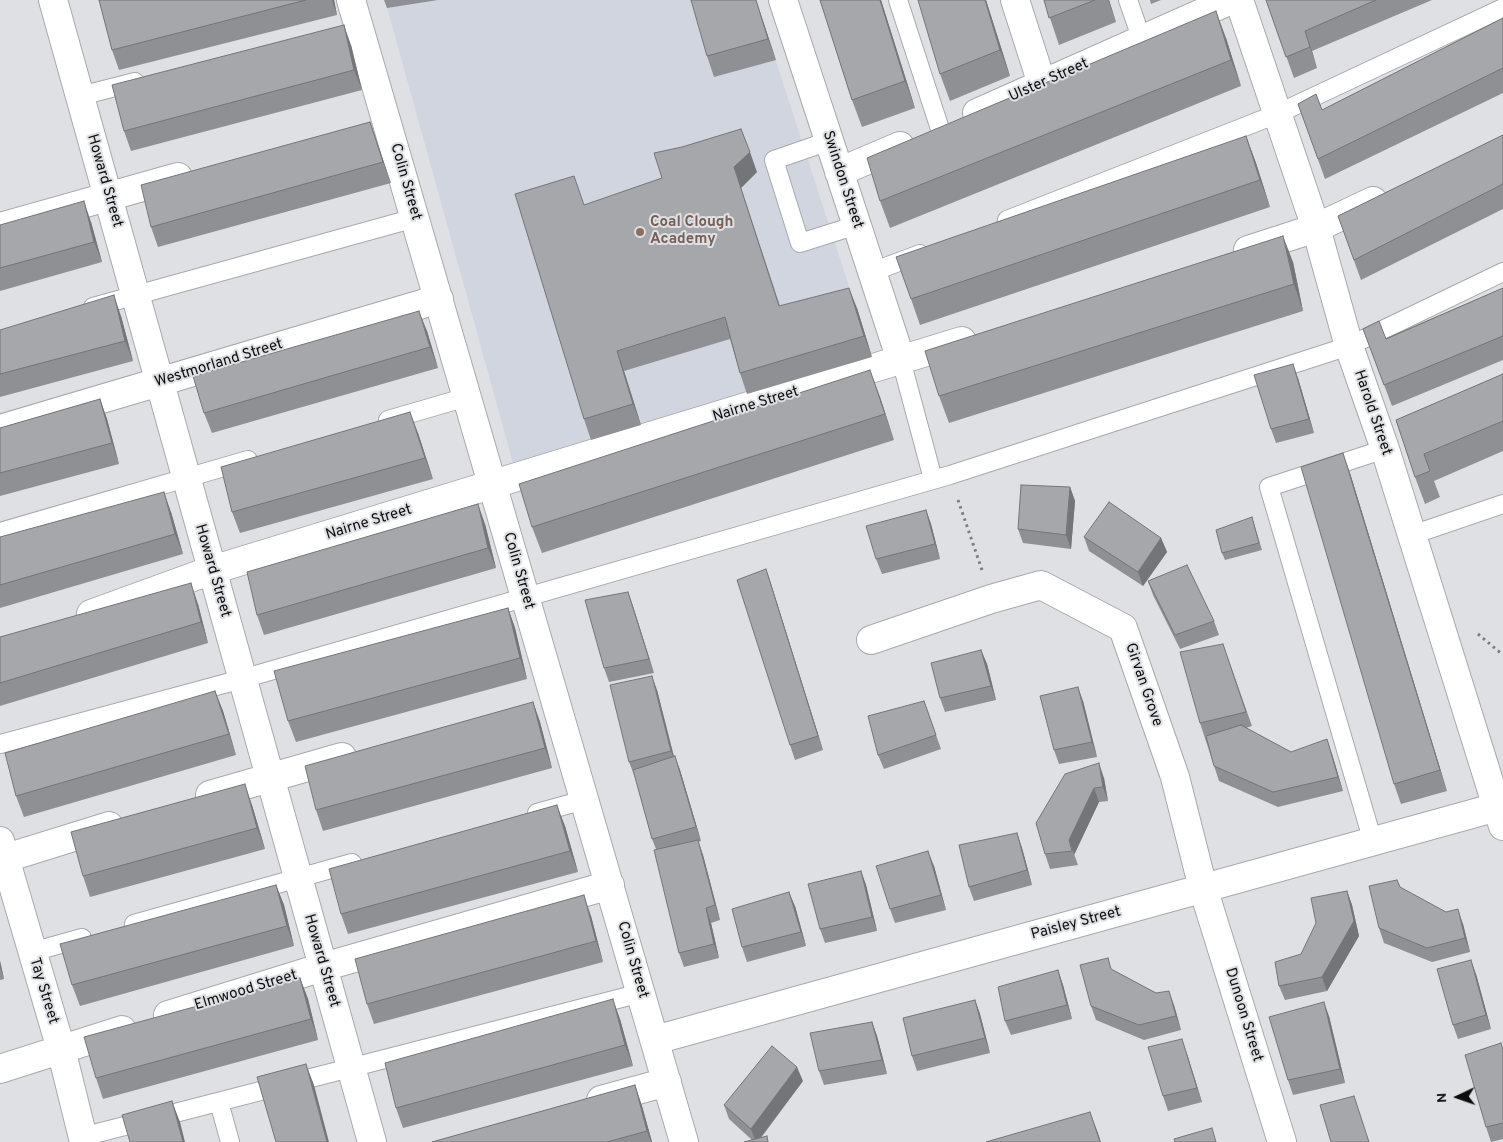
<!DOCTYPE html>
<html>
<head>
<meta charset="utf-8">
<style>
  body { margin:0 }
  #map { position:relative; width:1503px; height:1142px; overflow:hidden; background:#dfe0e4; font-family:Overpass,sans-serif }
  canvas { display:block }
  .north { position:absolute; left:1433px; top:1072px; width:50px; height:50px; -webkit-text-stroke:4px #dfe0e4; paint-order:stroke; rotate:267deg; font-size:14px; font-weight:700; line-height:20px; text-align:center; color:#0c0d0e }
  .north::after { content:''; display:block; margin:auto; width:18px; height:22px; background:#0c0d0e; clip-path:polygon(50% 0,100% 100%,50% 72%,0 100%) }
</style>
</head>
<body>
<div id="map">
<canvas width="1503" height="1142"></canvas>
<div class="north">N</div>
</div>
<script>
const c = document.querySelector('canvas').getContext('2d');
c.lineJoin = 'round';
function fillPath(path, color) {
  c.fillStyle = color;
  c.fill(path, 'evenodd');
}
function poly(rows) {
  const path = new Path2D();
  for (const r of rows) {
    path.moveTo(r[0], r[1]);
    for (let i = 2; i < r.length; i += 2) path.lineTo(r[i], r[i + 1]);
  }
  return path;
}
function stroke(path, color, width, dash) {
  c.strokeStyle = color;
  c.lineWidth = width;
  c.lineCap = dash ? 'butt' : 'round';
  c.setLineDash(dash || []);
  c.stroke(path);
}
function drawText(font, color, halo, rows, align = 'center') {
  c.font = font + ' Overpass,sans-serif';
  c.lineWidth = 4;
  c.setLineDash([]);
  c.textBaseline = 'middle';
  c.strokeStyle = halo;
  c.fillStyle = color;
  for (const [text, x, y, turn = 0] of rows) {
    c.save();
    c.translate(x, y);
    c.rotate((+turn || 0) * Math.PI / 180);
    c.textAlign = isNaN(turn) ? turn : align;
    if (halo) c.strokeText(text, 0, 0);
    c.fillText(text, 0, 0);
    c.restore();
  }
}
const built = poly([
  [385,0,756,0,872,357,513,463]
]);
const path = poly([
  [958,500,982,570],
  [1478,634,1503,655]
]);
const lane = poly([
  [898,0,940,129],
  [1128,0,1142,40],
  [80,96,135,82],
  [829,141,774,160,800,243,857,225],
  [1007,220,1277,114,1503,8],
  [872,272,920,254],
  [93,307,415,218],
  [901,360,933,479],
  [388,420,467,397],
  [0,532,248,460],
  [1412,535,1503,504],
  [0,744,242,679,950,475,1349,346,1503,272],
  [537,813,584,800],
  [1373,842,1269,487,1385,449],
  [134,924,352,863],
  [32,952,82,938],
  [219,1102,230,1142],
  [82,1137,641,993]
]);
const street = poly([
  [53,0,372,1142],
  [351,0,684,1142],
  [783,0,901,360],
  [1015,0,1042,84],
  [1239,0,1316,228,1349,346,1385,449,1503,826],
  [977,113,1231,0],
  [839,172,900,146],
  [0,227,178,177],
  [1248,250,1316,228,1373,201],
  [0,429,439,299],
  [91,614,212,570,962,341],
  [871,640,991,599,1041,585,1123,628,1175,777,1203,888,1282,1142],
  [210,795,342,757],
  [0,841,61,1049,84,1142],
  [0,860,109,826],
  [168,1015,323,967,610,885],
  [655,1040,1497,807],
  [0,1069,122,1030],
  [601,1100,667,1082]
]);
const wall = poly([
  [99,0,334,0,337,15,119,70,112,50],
  [384,0,438,0,387,8],
  [756,0,776,60,714,77,707,56],
  [820,0,881,0,915,108,862,127,852,100],
  [986,0,1010,76,950,101,940,74],
  [1044,0,1109,0,1116,22,1059,45],
  [1150,0,1161,0,1151,4],
  [1266,0,1432,0,1312,51,1317,68,1294,78],
  [1503,18,1503,93,1325,179,1298,104,1322,110],
  [1226,38,1241,86,890,228,880,201],
  [351,45,362,90,131,151,124,131],
  [370,122,391,183,158,247,151,227],
  [1503,135,1503,209,1361,280,1338,216],
  [1246,136,1256,163,1270,207,920,325,911,299],
  [757,172,741,188,780,306,857,308,872,357,747,394,740,373,730,339,624,371,641,425,591,440,584,419,585,205],
  [91,222,102,262,0,291,0,225],
  [1293,262,1303,311,949,423,939,396],
  [1503,288,1503,360,1392,406,1363,329,1386,338],
  [121,316,133,361,0,397,0,330],
  [427,331,438,368,212,433,204,413],
  [1503,374,1503,451,1434,481,1440,497,1425,504,1415,477,1396,420],
  [1298,378,1314,433,1276,443,1271,429],
  [880,397,894,440,542,553,532,527],
  [100,399,107,419,119,464,0,496,0,428],
  [418,433,433,479,240,533,232,512],
  [1350,473,1447,791,1401,804,1394,784],
  [1070,487,1075,501,1071,549,1023,543,1018,529],
  [926,510,931,524,940,559,882,574,876,559],
  [171,512,183,554,0,608,0,537],
  [1252,517,1262,550,1225,560,1222,553],
  [485,524,496,568,264,635,257,615],
  [1084,537,1161,538,1167,552,1143,586,1089,551],
  [766,569,771,584,823,750,795,760,790,745],
  [1148,581,1214,621,1219,635,1180,649,1153,595],
  [628,592,654,673,609,682,604,668],
  [198,604,208,643,0,706,0,637],
  [508,608,515,628,527,679,296,742,288,721],
  [1223,644,1252,726,1246,728,1291,752,1332,754,1343,791,1278,807,1219,781,1200,723],
  [981,650,987,664,996,700,945,712,940,698],
  [657,690,674,756,680,770,701,841,698,842,703,855,720,920,711,923,719,958,684,967,679,953,656,849,652,839,635,777,629,762],
  [215,691,223,711,236,755,24,817,16,796],
  [924,701,941,749,884,769,878,755],
  [1083,701,1097,757,1059,764,1054,750],
  [533,702,540,722,552,768,323,831,316,810],
  [1104,778,1108,801,1099,802,1074,855,1078,865,1050,869,1045,854,1036,823],
  [252,805,265,849,90,897,83,876],
  [565,826,578,872,348,934,341,914],
  [1017,833,1022,848,1032,885,974,901,969,887],
  [934,866,946,910,895,923,890,909],
  [861,871,866,885,877,931,825,943,820,929],
  [276,885,284,905,294,946,80,1006,72,985],
  [1400,887,1463,924,1470,952,1432,962,1384,943,1379,928],
  [1347,891,1352,905,1359,936,1327,991,1285,1000,1279,986,1301,954],
  [795,906,806,946,747,962,742,947],
  [591,916,603,962,374,1024,367,1004],
  [0,961,4,979,0,980],
  [1058,970,1063,985,1072,1019,1011,1035,1005,1021],
  [1113,970,1156,993,1174,1005,1181,1030,1144,1040,1096,1020,1091,1006],
  [1476,974,1491,1029,1458,1039,1453,1025],
  [300,978,308,999,318,1040,103,1099,96,1078],
  [975,1000,980,1014,990,1053,917,1071,912,1056],
  [1329,1016,1345,1083,1293,1095,1288,1080],
  [620,1019,633,1066,403,1128,396,1108],
  [872,1022,877,1036,887,1074,824,1085,819,1071],
  [1503,1049,1503,1139,1491,1142,1486,1127],
  [1187,1054,1202,1102,1168,1111,1163,1096],
  [803,1081,761,1138,752,1140,729,1119,724,1105],
  [635,1085,642,1106,652,1142,432,1142]
]);
const shadedWall = poly([
  [332,0,334,0,337,15],
  [756,0,776,60,768,39],
  [880,0,881,0,915,108,905,81],
  [985,0,986,0,1010,76,1000,50],
  [1108,0,1109,0,1116,22],
  [1216,11,1226,38,1241,86,1231,60],
  [344,25,351,45,362,90,354,70],
  [1305,31,1312,51,1317,68,1310,47],
  [370,122,377,142,391,183,383,162],
  [1246,136,1256,163,1270,207,1260,180],
  [750,152,757,172,741,188,787,327,734,167],
  [84,201,91,222,102,262,94,242],
  [1283,236,1293,262,1303,311,1294,284],
  [849,288,857,308,872,357,864,336],
  [114,295,121,316,133,361,125,341],
  [419,311,427,331,438,368,430,347],
  [617,351,624,371,641,425,633,404],
  [1293,364,1298,378,1314,433,1309,419],
  [870,370,880,397,894,440,885,414],
  [100,399,107,419,119,464,112,443],
  [410,412,418,433,433,479,425,458],
  [1343,453,1350,473,1447,791,1440,770],
  [1070,487,1075,501,1071,549,1066,535],
  [164,492,171,512,183,554,175,534],
  [478,504,485,524,496,568,488,548],
  [926,510,931,524,940,559,935,544],
  [1161,538,1167,552,1143,586,1138,572],
  [766,569,771,584,823,750,818,736],
  [191,583,198,604,208,643,201,622],
  [628,592,633,606,654,673,649,659],
  [508,608,515,628,527,679,520,658],
  [981,650,987,664,996,700,991,686],
  [652,676,657,690,676,766,671,751],
  [1078,687,1083,701,1097,757,1092,742],
  [215,691,223,711,236,755,229,734],
  [533,702,540,722,552,768,545,748],
  [1327,739,1332,754,1343,791,1338,777],
  [675,756,680,770,701,841,696,827],
  [1099,763,1104,778,1108,801,1103,787],
  [245,784,252,805,265,849,257,828],
  [1094,788,1099,802,1074,855,1078,865,1069,840],
  [557,805,565,826,578,872,570,851],
  [1017,833,1022,848,1032,885,1027,870],
  [698,840,703,855,720,920,715,905],
  [928,851,934,866,946,910,941,895],
  [861,871,866,885,877,931,872,917],
  [276,885,284,905,294,946,287,926],
  [1347,891,1352,905,1359,936,1327,991,1322,977],
  [789,892,795,906,806,946,801,932],
  [584,895,591,916,603,962,596,941],
  [706,908,711,923,719,958,714,944],
  [1458,909,1463,924,1470,952,1465,938],
  [1471,960,1476,974,1491,1029,1486,1015],
  [0,961,4,979,0,967],
  [1058,970,1063,985,1072,1019,1067,1005],
  [300,978,308,999,318,1040,311,1019],
  [1169,991,1174,1005,1181,1030,1176,1016],
  [613,999,620,1019,633,1066,625,1045],
  [975,1000,980,1014,990,1053,985,1038],
  [1324,1002,1329,1016,1345,1083,1340,1069],
  [872,1022,877,1036,887,1074,882,1060],
  [1182,1039,1187,1054,1202,1102,1197,1088],
  [306,1064,314,1085,329,1142,327,1142],
  [797,1067,803,1081,757,1142,756,1142,751,1129],
  [635,1085,642,1106,652,1142,651,1142,647,1131],
  [172,1101,180,1122,185,1142,183,1142],
  [1090,1112,1098,1133,1101,1142,1100,1142]
]);
const building = poly([
  [99,0,306,0,112,50,99,0],
  [691,0,756,0,768,39,707,56,691,0],
  [820,0,880,0,905,81,852,100,820,0],
  [918,0,985,0,1000,50,940,74,918,0],
  [1044,0,1095,0,1049,18,1044,0],
  [1266,0,1376,0,1305,31,1310,47,1286,57,1266,0],
  [1216,11,1231,60,880,201,867,158,1216,11],
  [1503,18,1503,68,1318,159,1298,104,1316,94,1322,110,1503,18],
  [344,25,354,70,124,131,112,85,344,25],
  [370,122,383,162,151,227,141,185,370,122],
  [741,129,750,152,734,167,779,306,849,288,864,336,740,373,725,317,617,351,633,404,584,419,515,194,574,176,584,205,662,178,654,153,682,147,741,129],
  [1503,135,1503,184,1354,260,1338,216,1503,135],
  [1246,136,1260,180,911,299,896,257,1246,136],
  [84,201,94,242,0,268,0,225,84,201],
  [1283,236,1294,284,939,396,925,351,1283,236],
  [1503,288,1503,336,1384,385,1363,329,1379,321,1386,339,1503,288],
  [114,295,125,341,0,374,0,330,114,295],
  [419,311,430,347,204,413,193,376,419,311],
  [1293,364,1309,419,1271,429,1254,375,1293,364],
  [870,370,885,414,532,527,519,484,870,370],
  [1503,374,1503,421,1424,454,1430,471,1415,477,1396,420,1503,374],
  [100,399,112,443,0,473,0,428,100,399],
  [410,412,425,458,232,512,221,467,410,412],
  [1343,453,1440,770,1394,784,1301,467,1343,453],
  [1021,485,1070,487,1066,535,1018,529,1021,485],
  [164,492,175,534,0,585,0,537,164,492],
  [1109,502,1161,538,1138,572,1084,537,1109,502],
  [478,504,488,548,257,615,247,572,478,504],
  [926,510,935,544,876,559,866,526,926,510],
  [1252,517,1259,543,1222,553,1216,530,1252,517],
  [1187,565,1214,621,1175,635,1148,581,1187,565],
  [766,569,818,736,790,745,737,580,766,569],
  [191,583,201,622,0,683,0,637,191,583],
  [628,592,649,659,604,668,585,600,628,592],
  [508,608,520,658,288,721,274,671,508,608],
  [1223,644,1246,712,1200,723,1180,652,1223,644],
  [981,650,991,686,940,698,931,663,981,650],
  [652,676,671,751,629,762,610,685,652,676],
  [1078,687,1092,742,1054,750,1040,696,1078,687],
  [215,691,229,734,16,796,5,753,215,691],
  [924,701,936,735,878,755,868,716,924,701],
  [533,702,545,748,316,810,305,766,533,702],
  [1241,725,1291,752,1327,739,1338,777,1273,792,1214,766,1206,736,1241,725],
  [675,756,696,827,652,839,633,770,675,756],
  [1099,763,1103,787,1094,788,1069,840,1072,851,1045,854,1036,823,1065,774,1099,763],
  [245,784,257,828,83,876,71,832,245,784],
  [557,805,570,851,341,914,329,869,557,805],
  [1017,833,1027,870,969,887,959,845,1017,833],
  [698,840,715,905,706,908,714,944,679,953,654,850,698,840],
  [928,851,941,895,890,909,876,866,928,851],
  [861,871,872,917,820,929,808,884,861,871],
  [1397,880,1400,887,1446,912,1458,909,1465,938,1427,948,1379,928,1369,886,1397,880],
  [276,885,287,926,72,985,60,944,276,885],
  [1347,891,1354,921,1322,977,1279,986,1275,962,1301,954,1316,923,1311,898,1347,891],
  [789,892,801,932,742,947,732,909,789,892],
  [584,895,596,941,367,1004,355,959,584,895],
  [1108,958,1111,969,1156,993,1169,991,1176,1016,1139,1025,1091,1006,1080,965,1108,958],
  [1471,960,1486,1015,1453,1025,1437,969,1471,960],
  [1058,970,1067,1005,1005,1021,998,987,1058,970],
  [300,978,311,1019,96,1078,84,1037,300,978],
  [613,999,625,1045,396,1108,385,1063,613,999],
  [975,1000,985,1038,912,1056,903,1018,975,1000],
  [1324,1002,1340,1069,1288,1080,1269,1017,1324,1002],
  [872,1022,882,1060,819,1071,810,1033,872,1022],
  [1182,1039,1197,1088,1163,1096,1148,1047,1182,1039],
  [1501,1043,1503,1050,1503,1123,1486,1127,1465,1055,1501,1043],
  [772,1046,797,1067,751,1129,724,1105,772,1046],
  [306,1064,327,1142,276,1142,257,1077,306,1064],
  [635,1085,647,1131,607,1142,432,1142,635,1085],
  [1354,1096,1369,1142,1331,1142,1320,1105,1354,1096],
  [172,1101,183,1142,130,1142,122,1115,172,1101],
  [1090,1112,1100,1142,986,1142,1090,1112],
  [1212,1128,1216,1142,1175,1142,1174,1139,1212,1128],
  [767,1136,768,1142,744,1142,767,1136]
]);
const markers = [
  [640,232,5,"#8d6e63"]
];
const streetNames = [
  ["Ulster Street",1049,81,-24],
  ["Swindon Street",842,180,72],
  ["Howard Street",104,181,74],
  ["Colin Street",405,182,74],
  ["Westmorland Street",219,364,-17],
  ["Nairne Street",756,405,-17],
  ["Harold Street",1372,413,71],
  ["Nairne Street",369,523,-17],
  ["Howard Street",212,571,74],
  ["Colin Street",518,571,74],
  ["Girvan Grove",1143,685,71],
  ["Paisley Street",1076,924,-15],
  ["Colin Street",632,960,74],
  ["Howard Street",321,961,74],
  ["Tay Street",43,991,73],
  ["Elmwood Street",246,991,-17],
  ["Dunoon Street",1243,1015,73]
];
const educationNames = [
  ["Coal Clough",650,223],
  ["Academy",650,240]
];
fillPath(built, '#d0d5df');
stroke(lane, '#a7a9ac', 20);
stroke(street, '#a7a9ac', 30);
stroke(path, '#7c7d80', 3, [2.5, 4]);
stroke(lane, '#fff', 18);
stroke(street, '#fff', 28);
fillPath(wall, '#8f9093');
fillPath(shadedWall, '#747578');
fillPath(building, '#a6a7ab');
stroke(building, '#747578', 1);
for (const [x, y, r, color] of markers) {
  const dot = new Path2D();
  dot.arc(x, y, r, 0, 2 * Math.PI);
  c.fillStyle = color;
  c.fill(dot);
  stroke(dot, '#dfe0e4', 2);
}
drawText('15px', '#0c0d0e', '#dfe0e4', streetNames);
drawText('bold 15px', '#785e54', '#dfe0e4', educationNames, 'left');
</script>
</body>
</html>
